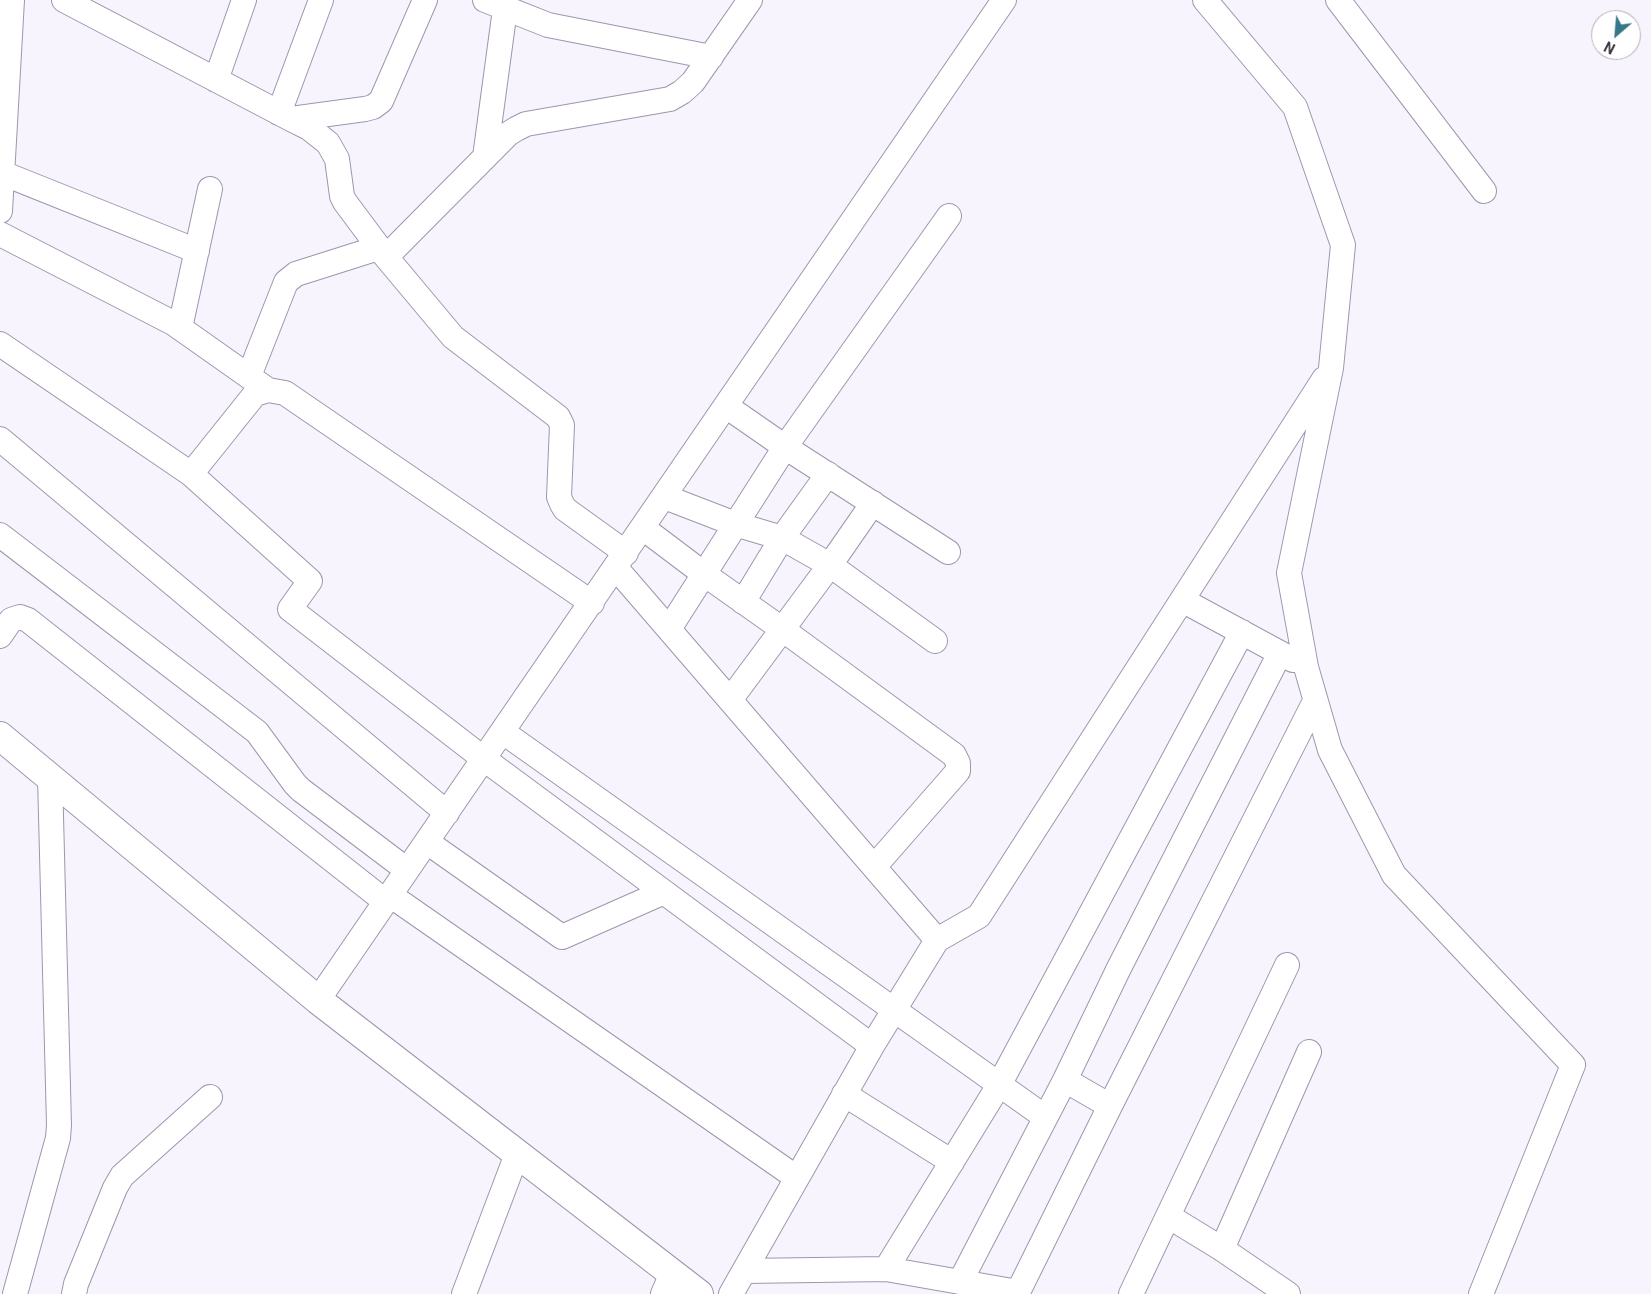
<!DOCTYPE html>
<html>
<head>
<meta charset="utf-8">
<style>
  body { margin:0 }
  #map { position:relative; width:1651px; height:1294px; overflow:hidden; background:#f8f4fe; font-family:Roboto,sans-serif }
  canvas { display:block }
  .north { position:absolute; left:1591px; top:10px; width:50px; height:50px; box-sizing:border-box; background:#fff; border:1px solid #b1b0b3; border-radius:50%; rotate:207deg; font-size:14px; font-weight:700; line-height:20px; text-align:center; color:#3c3942 }
  .north::after { content:''; display:block; margin:auto; width:18px; height:22px; background:#357889; clip-path:polygon(50% 0,100% 100%,50% 72%,0 100%) }
</style>
</head>
<body>
<div id="map">
<canvas width="1651" height="1294"></canvas>
<div class="north">N</div>
</div>
<script>
const c = document.querySelector('canvas').getContext('2d');
c.lineJoin = 'round';
function poly(rows) {
  const path = new Path2D();
  for (const r of rows) {
    path.moveTo(r[0], r[1]);
    for (let i = 2; i < r.length; i += 2) path.lineTo(r[i], r[i + 1]);
  }
  return path;
}
function stroke(path, color, width, dash) {
  c.strokeStyle = color;
  c.lineWidth = width;
  c.lineCap = dash ? 'butt' : 'round';
  c.setLineDash(dash || []);
  c.stroke(path);
}
const minor = poly([
  [64,0,291,119,309,128,328,143,337,159,342,196,345,202,386,257,453,337,558,417,562,425,559,497,562,504,565,509,626,553],
  [485,0,548,25,711,57],
  [1205,0,1295,107,1343,245,1331,368,1289,573,1306,667,1330,750,1394,875,1573,1065,1481,1294],
  [1338,0,1484,191],
  [216,80,244,0],
  [279,113,321,0],
  [291,119,365,109,373,107,381,101,425,0],
  [485,157,505,9],
  [2,173,197,251],
  [0,211,12,0],
  [0,234,173,323,268,390],
  [386,257,508,134,516,129,526,124,670,99,682,92,693,82,750,0],
  [180,328,210,189],
  [0,344,191,474,255,394,268,390,285,393,592,603],
  [249,376,286,282,296,274,378,248],
  [726,406,785,447,948,552],
  [0,439,447,813],
  [191,474,310,581,290,609,484,759,872,1046],
  [665,497,735,524,782,538,830,565,935,641],
  [643,528,704,574,782,629,954,755,958,763,958,771,874,867],
  [0,535,257,732,295,784,301,790,407,870],
  [616,568,937,940],
  [1182,600,1293,660],
  [743,602,782,538,828,474],
  [669,629,785,447,949,216],
  [0,636,11,620,20,617,28,620,386,902],
  [730,700,830,565,873,503],
  [503,732,1045,1117],
  [427,842,562,937,664,892],
  [390,895,797,1178],
  [318,1000,1004,0],
  [1065,1080,1110,1106],
  [844,1094,952,1162],
  [1168,1216,1222,1249,1288,1294],
  [1222,1249,1309,1052],
  [886,1269,999,1085,1242,632],
  [744,1271,886,1269,1018,1292],
  [960,1282,1065,1080,1119,968,1280,653],
  [15,1294,58,1138,59,1125,50,777],
  [74,1294,76,1284,115,1188,122,1176,210,1097],
  [464,1294,517,1154],
  [663,1294,672,1273],
  [731,1294,872,1046,937,940,979,916,1324,379],
  [1017,1294,1110,1106,1315,701],
  [1131,1294,1287,965]
]);
const secondary = poly([
  [0,736,318,1000,699,1294]
]);
stroke(minor, '#9e96ad', 26);
stroke(secondary, '#9e96ad', 30);
stroke(minor, '#fff', 24);
stroke(secondary, '#fff', 28);
</script>
</body>
</html>
